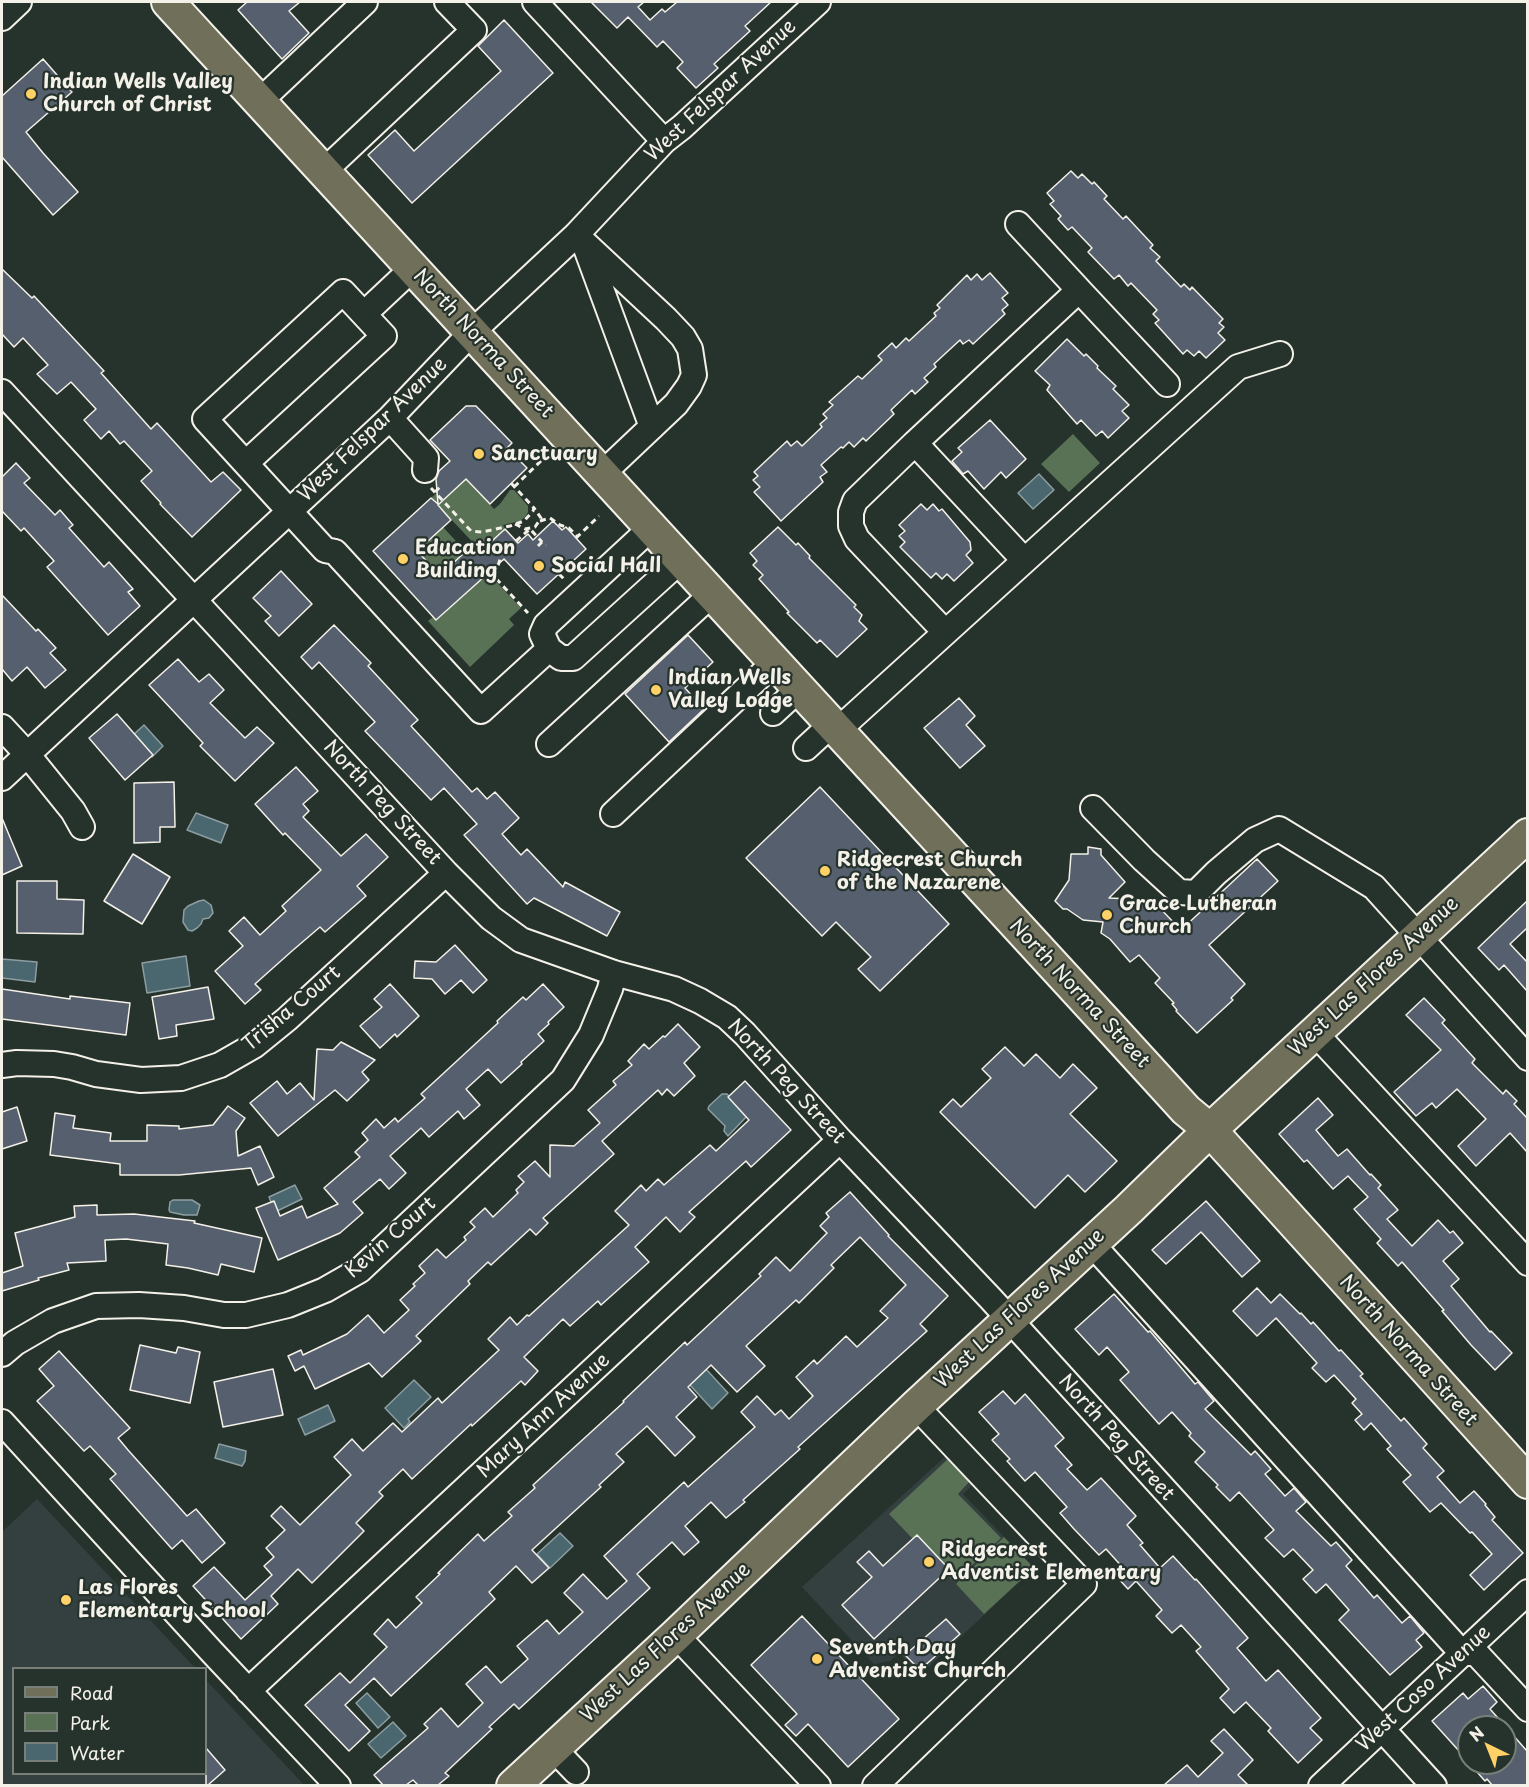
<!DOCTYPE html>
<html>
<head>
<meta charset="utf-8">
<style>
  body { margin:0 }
  #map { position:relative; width:1529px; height:1787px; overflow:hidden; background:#26332d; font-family:"Playpen Sans",sans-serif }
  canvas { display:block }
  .frame { position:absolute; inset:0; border:3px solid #f4f1e8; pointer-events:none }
  .legend { position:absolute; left:12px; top:1667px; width:195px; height:108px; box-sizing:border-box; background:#26332d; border:2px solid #787f78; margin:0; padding:8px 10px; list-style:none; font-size:18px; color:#f4f1e8 }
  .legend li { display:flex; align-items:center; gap:12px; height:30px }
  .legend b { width:30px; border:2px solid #787f78 }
  .north { position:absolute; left:1457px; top:1715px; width:60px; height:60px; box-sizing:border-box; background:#26332d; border:2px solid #787f78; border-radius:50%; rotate:317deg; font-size:16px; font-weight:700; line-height:24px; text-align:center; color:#f4f1e8 }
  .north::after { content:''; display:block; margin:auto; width:21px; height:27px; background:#ffd166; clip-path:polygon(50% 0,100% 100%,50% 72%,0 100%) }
</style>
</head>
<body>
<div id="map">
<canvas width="1529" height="1787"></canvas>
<div class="frame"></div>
<ul class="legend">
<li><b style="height:8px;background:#706f59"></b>Road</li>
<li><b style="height:16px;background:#597155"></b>Park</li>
<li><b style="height:16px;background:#4a6770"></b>Water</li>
</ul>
<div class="north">N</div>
</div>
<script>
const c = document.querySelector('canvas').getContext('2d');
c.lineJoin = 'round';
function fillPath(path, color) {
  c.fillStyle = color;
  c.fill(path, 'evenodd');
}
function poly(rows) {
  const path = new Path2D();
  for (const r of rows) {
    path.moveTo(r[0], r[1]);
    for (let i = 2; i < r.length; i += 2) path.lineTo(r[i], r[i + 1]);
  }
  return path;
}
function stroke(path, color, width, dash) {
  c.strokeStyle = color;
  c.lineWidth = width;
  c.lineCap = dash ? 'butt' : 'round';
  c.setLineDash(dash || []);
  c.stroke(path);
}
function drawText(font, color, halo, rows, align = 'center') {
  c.font = font + ' "Playpen Sans",sans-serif';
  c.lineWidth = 4.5;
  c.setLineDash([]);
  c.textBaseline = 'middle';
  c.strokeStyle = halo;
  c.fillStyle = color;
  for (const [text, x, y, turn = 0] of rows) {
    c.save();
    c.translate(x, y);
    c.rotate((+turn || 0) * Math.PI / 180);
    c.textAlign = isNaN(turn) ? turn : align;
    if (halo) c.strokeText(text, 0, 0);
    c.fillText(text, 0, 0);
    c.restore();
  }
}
const built = poly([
  [948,1454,975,1482,963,1494,1034,1568,920,1675,899,1653,890,1661,874,1664,802,1587],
  [37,1499,195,1668,14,1668,14,1774,206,1774,206,1680,304,1785,2,1786,2,1532]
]);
const green = poly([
  [1073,434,1100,463,1069,492,1041,464],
  [466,479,494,509,500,504,510,490,514,490,528,506,528,512,526,516,520,521,503,525,505,529,481,551,431,498,441,489,453,484,457,487],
  [443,527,466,552,440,575,417,551],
  [488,573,521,608,509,619,514,625,470,667,428,621,433,617,437,620],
  [949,1458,970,1481,958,1494,1001,1538,954,1582,889,1514],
  [1004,1537,1034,1568,984,1614,956,1584]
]);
const water = poly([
  [1039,474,1054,490,1033,509,1018,493,1039,474],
  [144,725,163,746,152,757,132,736,144,725],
  [196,813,228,825,221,843,187,830,196,813],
  [204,900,211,905,213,913,209,918,203,919,201,924,197,928,192,931,188,930,183,922,184,910,188,906,199,901,204,900],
  [186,956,190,986,147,993,142,963,186,956],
  [2,959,37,962,35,982,2,978,2,959],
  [722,1094,727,1094,748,1115,728,1136,724,1131,725,1126,708,1109,709,1106,722,1094],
  [295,1185,302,1199,275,1212,269,1197,295,1185],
  [173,1200,192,1200,200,1205,197,1215,184,1215,170,1212,169,1210,170,1202,173,1200],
  [705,1368,728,1393,712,1409,689,1384,705,1368],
  [414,1380,431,1397,408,1419,410,1422,404,1428,385,1408,414,1380],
  [328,1405,335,1421,305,1435,298,1419,328,1405],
  [219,1444,246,1451,245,1461,242,1466,215,1458,219,1444],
  [560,1533,573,1546,550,1568,537,1554,560,1533],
  [367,1693,390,1717,378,1728,356,1703,367,1693],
  [393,1722,406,1736,381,1758,368,1744,393,1722]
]);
const building = poly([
  [247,2,300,2,289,11,309,33,282,59,238,10,247,2],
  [591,2,644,2,638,7,650,20,662,9,665,12,677,2,771,2,745,26,750,31,714,64,718,68,696,88,677,68,683,62,663,41,657,47,628,17,617,28,591,2],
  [504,20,553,73,412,203,368,155,395,130,414,151,501,71,478,46,504,20],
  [43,59,72,92,26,132,43,153,78,192,53,215,2,157,2,96,43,59],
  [1071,171,1078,178,1082,174,1092,184,1094,182,1107,196,1104,199,1123,219,1126,216,1153,245,1150,248,1160,257,1156,261,1181,287,1184,284,1190,290,1192,287,1223,319,1219,323,1224,327,1218,333,1225,340,1206,358,1199,351,1194,356,1187,350,1183,354,1155,323,1159,320,1153,314,1157,310,1131,283,1128,286,1119,275,1114,279,1088,252,1092,248,1072,227,1068,230,1058,219,1061,216,1050,204,1054,201,1047,193,1071,171],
  [2,269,32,298,34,296,104,371,101,373,151,429,157,423,211,482,223,472,241,490,192,537,160,504,161,503,141,481,152,471,124,441,120,444,109,431,101,439,84,420,96,409,71,382,57,394,37,374,48,365,23,338,14,347,2,334,2,269],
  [990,273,1008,293,1002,298,1008,305,1002,310,1005,314,973,344,969,340,963,344,960,340,934,364,936,367,924,378,928,382,915,394,912,390,891,410,894,414,866,441,863,438,854,447,849,442,843,448,841,447,821,465,827,472,820,477,823,482,781,521,754,492,760,487,753,480,758,476,754,472,787,441,791,446,797,441,802,446,822,427,820,424,827,418,823,414,833,405,829,402,858,376,862,379,882,360,878,356,892,343,896,348,906,338,909,341,936,316,934,313,940,308,937,305,967,275,971,280,977,274,982,280,990,273],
  [1067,339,1084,356,1086,354,1098,366,1097,368,1116,386,1113,389,1129,405,1122,411,1129,418,1108,438,1102,431,1096,436,1081,420,1077,424,1047,390,1050,385,1035,371,1067,339],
  [466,406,476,406,512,443,507,448,527,468,490,504,466,479,438,505,451,520,417,551,440,575,474,544,481,551,505,529,518,543,528,534,533,540,553,521,562,530,566,527,586,549,537,594,504,559,436,620,373,551,431,498,438,504,436,479,439,471,450,461,430,440,466,406],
  [990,420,1026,459,1006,478,1001,472,984,489,968,471,963,474,952,461,962,452,958,448,990,420],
  [16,463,30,478,24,483,55,515,60,510,73,525,69,528,104,567,109,562,133,589,128,592,140,606,108,635,47,567,54,561,24,528,21,531,2,511,2,477,16,463],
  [921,504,927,510,933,504,939,511,942,509,970,542,971,550,966,555,973,563,954,581,947,574,942,579,936,573,931,578,900,547,905,542,899,536,905,531,899,525,921,504],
  [778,527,796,545,798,543,810,556,809,558,856,605,854,607,862,615,859,621,867,629,837,657,820,640,817,643,787,613,789,612,759,579,763,575,753,565,757,561,750,553,778,527],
  [281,571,312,604,279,636,265,621,271,616,253,598,281,571],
  [2,595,36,631,38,629,56,648,50,653,66,670,45,688,27,667,12,681,2,669,2,595],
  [334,625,371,663,368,666,418,720,411,726,472,792,477,788,487,799,495,792,519,818,502,834,521,855,527,849,563,887,565,882,620,912,607,936,534,898,527,904,464,835,477,824,444,788,431,800,365,731,375,722,319,662,312,669,301,657,334,625],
  [688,635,713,662,685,688,704,709,669,742,625,694,688,635],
  [178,659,199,682,209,674,224,690,210,703,245,738,257,727,274,743,235,781,200,746,203,743,149,685,178,659],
  [959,698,975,716,966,725,985,746,960,768,924,728,959,698],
  [117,714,153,755,125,780,89,738,117,714],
  [296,767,318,791,303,804,309,811,303,817,341,856,366,834,388,857,357,886,366,896,325,932,320,927,292,951,255,984,261,990,245,1004,215,971,243,946,229,931,244,917,260,935,286,911,282,906,321,870,285,833,283,835,255,804,296,767],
  [174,782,175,827,160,827,160,842,134,843,134,783,174,782],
  [820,787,949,924,880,991,858,969,871,957,836,922,822,936,746,858,820,787],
  [2,818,22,866,2,875,2,818],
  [1088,847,1101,849,1101,855,1125,882,1109,898,1152,900,1181,930,1257,859,1278,881,1209,945,1245,984,1231,998,1233,1000,1197,1033,1176,1011,1177,1010,1172,1004,1174,1003,1155,983,1160,978,1139,955,1130,962,1110,939,1101,933,1103,922,1083,920,1067,909,1063,909,1055,901,1069,880,1071,854,1088,854,1088,847],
  [133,854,170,877,142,924,104,901,133,854],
  [17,881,57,881,57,899,84,900,83,934,17,933,17,881],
  [1527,901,1527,928,1510,944,1527,962,1527,991,1504,965,1499,970,1478,948,1527,901],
  [455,945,487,980,473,993,461,980,445,994,432,979,414,978,415,961,436,962,455,945],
  [390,984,419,1016,397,1037,395,1034,380,1048,360,1026,382,1007,374,999,390,984],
  [543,984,564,1007,548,1022,549,1024,538,1034,544,1041,521,1062,522,1064,501,1083,488,1069,466,1089,480,1105,464,1119,458,1111,429,1137,421,1128,390,1156,406,1173,389,1189,380,1179,353,1202,363,1213,340,1233,278,1260,256,1208,274,1201,280,1216,302,1206,307,1218,338,1204,324,1188,360,1157,355,1152,368,1140,362,1133,376,1119,384,1128,395,1118,398,1122,425,1098,421,1094,498,1023,497,1021,523,997,526,1000,543,984],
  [208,987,214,1019,176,1025,177,1036,159,1039,152,997,208,987],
  [2,989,70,999,70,996,130,1003,126,1035,2,1019,2,989],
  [1424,998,1445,1020,1442,1023,1475,1059,1472,1063,1503,1094,1506,1090,1517,1101,1514,1104,1527,1118,1527,1152,1510,1133,1476,1166,1458,1146,1486,1119,1457,1089,1436,1108,1432,1103,1416,1116,1394,1092,1441,1050,1406,1015,1424,998],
  [678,1024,700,1047,684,1063,695,1076,674,1096,667,1089,662,1095,658,1090,602,1141,614,1154,543,1218,548,1223,536,1235,530,1229,491,1265,488,1262,468,1281,470,1284,416,1336,421,1341,382,1377,369,1363,315,1389,304,1366,295,1371,288,1356,301,1350,303,1355,347,1334,368,1315,384,1333,409,1310,400,1300,415,1286,413,1284,425,1273,419,1266,437,1249,446,1258,466,1240,464,1237,475,1227,470,1222,485,1208,493,1217,518,1193,516,1190,524,1182,518,1176,535,1161,550,1177,550,1145,574,1146,600,1123,588,1110,616,1085,613,1081,632,1065,628,1061,644,1044,649,1049,663,1036,665,1037,678,1024],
  [341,1042,375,1060,362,1072,369,1080,347,1101,335,1090,278,1136,250,1103,277,1081,287,1094,300,1083,314,1100,317,1049,333,1050,341,1042],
  [1005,1047,1024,1066,1036,1054,1060,1078,1073,1064,1097,1088,1070,1114,1117,1161,1085,1192,1068,1175,1035,1208,940,1112,953,1099,961,1107,991,1078,982,1069,1005,1047],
  [745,1081,791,1130,751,1167,746,1161,689,1212,695,1217,680,1232,666,1217,635,1247,649,1262,601,1305,598,1301,570,1326,563,1319,524,1357,538,1371,525,1385,521,1381,472,1426,471,1424,412,1479,403,1469,379,1492,383,1496,356,1523,364,1531,312,1583,298,1569,271,1596,278,1604,241,1639,193,1586,214,1567,245,1600,272,1575,264,1566,274,1557,266,1548,285,1530,271,1516,281,1506,300,1525,351,1475,334,1457,352,1439,363,1451,393,1423,402,1432,438,1398,442,1403,499,1350,488,1339,510,1317,517,1325,527,1315,529,1316,629,1225,615,1211,641,1185,646,1191,658,1179,664,1185,710,1145,716,1151,749,1120,728,1097,745,1081],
  [1318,1098,1333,1115,1316,1130,1338,1156,1347,1149,1370,1175,1371,1174,1381,1185,1378,1188,1398,1210,1387,1219,1412,1246,1438,1220,1450,1233,1453,1231,1463,1243,1443,1261,1459,1279,1451,1286,1490,1332,1491,1331,1512,1353,1495,1370,1471,1345,1442,1311,1444,1310,1402,1262,1398,1266,1377,1243,1381,1239,1354,1209,1368,1197,1348,1176,1333,1189,1307,1160,1304,1162,1279,1134,1318,1098],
  [228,1106,245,1118,236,1131,238,1156,260,1146,274,1177,258,1185,251,1168,179,1175,120,1175,120,1164,50,1155,55,1113,75,1116,73,1128,111,1133,110,1141,147,1141,147,1125,179,1126,179,1129,213,1125,228,1106],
  [17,1107,27,1141,2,1149,2,1112,17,1107],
  [850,1192,889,1235,888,1236,948,1296,920,1324,927,1331,798,1447,800,1449,743,1500,745,1502,726,1518,711,1502,685,1526,699,1542,684,1555,672,1542,637,1574,650,1588,519,1709,514,1704,489,1727,492,1729,445,1773,449,1776,438,1785,418,1785,413,1780,406,1785,383,1785,374,1775,428,1728,424,1724,441,1708,458,1727,483,1703,466,1684,486,1666,501,1683,528,1659,517,1646,547,1620,559,1634,583,1612,564,1593,583,1574,607,1599,627,1581,604,1556,684,1482,688,1487,755,1427,741,1412,757,1396,775,1415,781,1410,789,1419,813,1396,796,1377,814,1360,817,1364,846,1336,857,1347,888,1318,880,1311,906,1285,860,1237,831,1265,834,1268,799,1303,796,1300,746,1346,765,1366,737,1392,711,1365,688,1387,697,1397,676,1417,695,1437,675,1456,647,1426,616,1454,624,1462,599,1485,601,1487,532,1550,549,1568,532,1583,516,1566,489,1592,495,1599,391,1696,374,1678,345,1705,370,1731,349,1751,305,1705,340,1673,350,1683,387,1647,374,1634,388,1619,396,1628,422,1603,416,1597,440,1574,438,1573,478,1534,484,1541,512,1516,508,1512,535,1488,533,1485,624,1402,623,1401,685,1342,687,1345,761,1276,759,1274,776,1257,790,1271,827,1233,820,1226,829,1217,826,1213,850,1192],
  [1206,1201,1260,1261,1242,1277,1201,1232,1166,1264,1152,1250,1206,1201],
  [97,1205,97,1215,134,1214,195,1221,194,1223,262,1238,254,1272,221,1264,218,1275,188,1268,166,1265,168,1244,126,1239,105,1240,106,1261,67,1263,69,1270,38,1278,39,1280,2,1291,2,1273,23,1266,15,1233,75,1217,74,1206,97,1205],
  [1257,1288,1271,1303,1280,1294,1300,1314,1301,1313,1311,1324,1313,1322,1339,1351,1341,1350,1363,1374,1360,1376,1401,1421,1404,1418,1427,1444,1423,1448,1444,1471,1437,1477,1460,1503,1474,1491,1486,1504,1485,1505,1495,1517,1492,1520,1523,1553,1484,1590,1470,1575,1492,1554,1472,1532,1470,1533,1441,1503,1430,1512,1403,1482,1411,1475,1387,1449,1391,1446,1371,1423,1364,1430,1355,1420,1362,1414,1352,1403,1356,1399,1334,1375,1326,1382,1312,1368,1317,1363,1276,1318,1257,1336,1233,1311,1257,1288],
  [1114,1294,1148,1332,1150,1331,1195,1384,1198,1382,1214,1401,1205,1409,1251,1455,1255,1451,1271,1469,1265,1474,1285,1496,1294,1488,1306,1502,1296,1511,1331,1546,1336,1542,1352,1560,1346,1566,1374,1598,1377,1595,1402,1623,1410,1616,1424,1633,1416,1640,1422,1647,1390,1675,1339,1620,1349,1610,1326,1584,1316,1593,1303,1579,1313,1570,1293,1549,1284,1557,1265,1538,1274,1530,1239,1492,1230,1501,1216,1487,1218,1485,1195,1462,1205,1452,1189,1436,1191,1433,1172,1412,1159,1424,1120,1380,1129,1372,1107,1347,1099,1355,1075,1329,1114,1294],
  [140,1345,176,1353,178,1347,200,1352,190,1403,130,1390,140,1345],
  [59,1351,130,1428,118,1438,128,1450,187,1516,196,1509,225,1543,202,1563,182,1540,172,1549,110,1479,116,1474,90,1446,84,1451,37,1401,54,1386,39,1369,59,1351],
  [273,1369,283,1415,223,1427,214,1382,273,1369],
  [1003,1391,1015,1404,1025,1394,1064,1438,1055,1446,1072,1465,1067,1469,1087,1490,1101,1478,1136,1516,1127,1525,1143,1543,1140,1545,1160,1568,1173,1556,1195,1580,1196,1579,1248,1638,1237,1648,1266,1681,1278,1670,1321,1718,1310,1728,1322,1740,1298,1763,1268,1731,1271,1728,1246,1702,1234,1713,1220,1698,1229,1689,1196,1651,1201,1647,1181,1625,1172,1633,1156,1616,1162,1610,1136,1581,1128,1589,1117,1577,1125,1570,1106,1549,1099,1555,1074,1529,1060,1513,1067,1507,1035,1472,1025,1481,1007,1461,1010,1459,992,1440,999,1434,979,1412,1003,1391],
  [917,1535,949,1569,874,1639,842,1605,872,1577,857,1562,869,1551,883,1566,917,1535],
  [802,1616,899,1719,848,1767,808,1724,796,1736,785,1725,797,1714,751,1665,802,1616],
  [946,1619,960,1634,920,1670,905,1655,946,1619],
  [1483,1686,1497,1702,1490,1709,1527,1751,1527,1785,1492,1785,1487,1779,1485,1781,1469,1763,1505,1763,1505,1727,1469,1727,1469,1762,1432,1721,1463,1693,1468,1699,1483,1686],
  [1224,1729,1253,1760,1238,1775,1248,1785,1164,1785,1187,1765,1198,1777,1223,1753,1211,1741,1224,1729],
  [206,1748,225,1770,208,1785,206,1785,206,1748]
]);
const path = poly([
  [514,487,544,458],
  [431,488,471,531,482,532,510,526,524,521,533,511,534,508,511,483],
  [435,492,440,487],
  [540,521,550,518,560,525,569,528,577,536],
  [515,524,525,529,535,527,541,518,534,508],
  [576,538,599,516],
  [516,541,530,529,542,542],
  [538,546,542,542,546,545],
  [489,571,528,613],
  [491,573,498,566,501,556],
  [559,574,564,579]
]);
const minor = poly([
  [535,2,664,141],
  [2,18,19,2],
  [260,101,365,2],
  [324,171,474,30,447,2],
  [1018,224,1079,290],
  [576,235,666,319,683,337,690,349,694,375,689,386,676,404,602,474],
  [586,248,652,427],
  [364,314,413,268],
  [2,392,446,873,491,918,521,940,614,973,674,989,700,1001,727,1017,745,1034,840,1140,991,1299,1434,1786],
  [390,418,426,458,425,470],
  [915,443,855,501,851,512,851,526,857,539,945,632],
  [246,463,384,336,343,292,205,419,325,550,335,552,481,711,549,649],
  [651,528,546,625,542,634,549,649,561,658,573,658,681,560],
  [1024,560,915,443,1079,290,1167,384],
  [773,713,799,689],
  [2,727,27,754,73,811,82,827],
  [838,730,1238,367,1280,354],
  [549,744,712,594],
  [806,748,832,724],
  [2,778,390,418,472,332,576,235,664,141,682,127,818,2],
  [1093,808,1144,860,1179,892,1196,893,1216,873,1255,840,1279,829,1374,887,1528,1058],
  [613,814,775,662],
  [1315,1033,1528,1263],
  [2,1065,17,1063,54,1064,72,1067,96,1074,141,1080,181,1078,220,1065,255,1045,287,1019,446,873],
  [1091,1243,1462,1653,1476,1653,1528,1709],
  [2,1354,15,1343,53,1321,96,1306,139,1305,184,1308,224,1315,246,1315,288,1305,325,1290,360,1270,563,1080,591,1035,610,989,614,973],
  [2,1422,212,1652,338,1786],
  [676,1635,818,1786],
  [248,1691,840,1140],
  [553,1748,576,1772],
  [875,1786,1084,1584,916,1406],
  [1321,1786,1528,1592]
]);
const major = poly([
  [168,2,1112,1029,1186,1110,1210,1130,1528,1482],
  [513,1786,676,1635,916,1406,1129,1209,1210,1130,1528,835]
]);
const markers = [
  [31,94,6,"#ffd166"],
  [479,454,6,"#ffd166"],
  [403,559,6,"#ffd166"],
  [539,566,6,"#ffd166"],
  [656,690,6,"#ffd166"],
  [825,871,6,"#ffd166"],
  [1107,915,6,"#ffd166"],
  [929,1562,6,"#ffd166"],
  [66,1600,6,"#ffd166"],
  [817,1659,6,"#ffd166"]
];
const poiNames = [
  ["Indian Wells Valley",43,82],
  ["Church of Christ",43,105],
  ["Sanctuary",491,454],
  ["Education",415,548],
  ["Building",415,571],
  ["Social Hall",551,566],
  ["Indian Wells",668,678],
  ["Valley Lodge",668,701],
  ["Ridgecrest Church",837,860],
  ["of the Nazarene",837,883],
  ["Grace Lutheran",1119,904],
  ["Church",1119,927],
  ["Ridgecrest",941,1550],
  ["Adventist Elementary",941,1573],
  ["Las Flores",78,1588],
  ["Elementary School",78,1611],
  ["Seventh Day",829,1648],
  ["Adventist Church",829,1671]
];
const streetNames = [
  ["West Felspar Avenue",721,91,-43],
  ["North Norma Street",483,344,47],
  ["West Felspar Avenue",373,430,-44],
  ["North Peg Street",382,803,47],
  ["West Las Flores Avenue",1374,977,-43],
  ["North Norma Street",1079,994,47],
  ["Trisha Court",292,1009,-40],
  ["North Peg Street",786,1082,47],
  ["Kevin Court",391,1238,-41],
  ["West Las Flores Avenue",1020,1309,-43],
  ["North Norma Street",1408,1351,48],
  ["Mary Ann Avenue",544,1416,-43],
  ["North Peg Street",1116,1438,48],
  ["West Las Flores Avenue",666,1643,-43],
  ["West Coso Avenue",1424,1689,-43]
];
fillPath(built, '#344040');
fillPath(green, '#597155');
fillPath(water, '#4a6770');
stroke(water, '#8e9ea0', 1.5);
fillPath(building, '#565f6d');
stroke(building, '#f4f1e8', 1.5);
stroke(minor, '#f4f1e8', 28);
stroke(major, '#f4f1e8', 36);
stroke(path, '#f4f1e8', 3, [6, 4.5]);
stroke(minor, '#26332d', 24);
stroke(major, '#706f59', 32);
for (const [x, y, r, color] of markers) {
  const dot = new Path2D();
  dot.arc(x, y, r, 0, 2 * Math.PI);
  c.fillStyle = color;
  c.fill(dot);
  stroke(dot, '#26332d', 2);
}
drawText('bold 20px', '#f4f1e8', '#26332d', poiNames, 'left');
drawText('20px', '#f4f1e8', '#26332d', streetNames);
</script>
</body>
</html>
